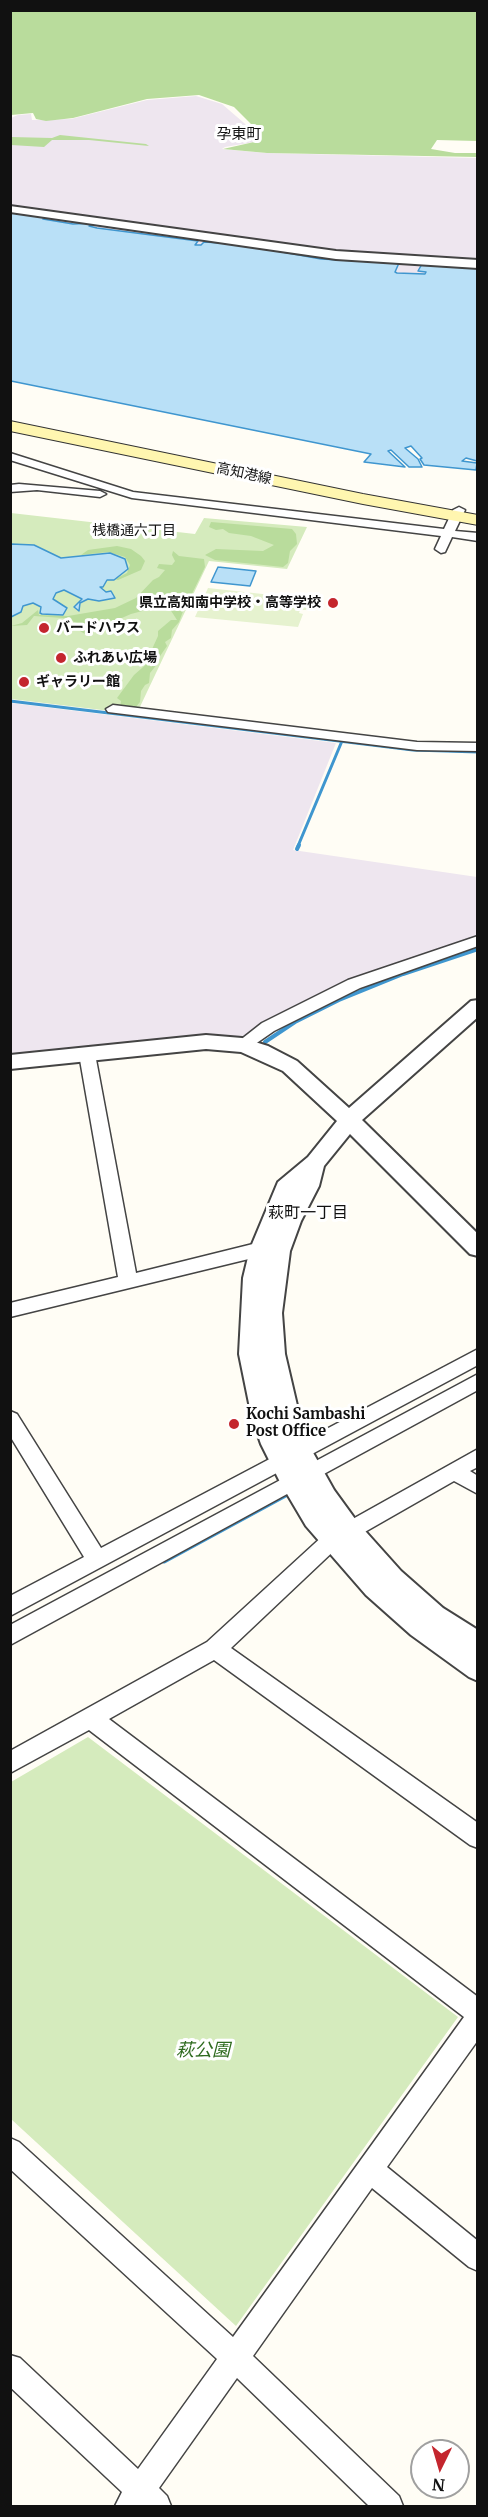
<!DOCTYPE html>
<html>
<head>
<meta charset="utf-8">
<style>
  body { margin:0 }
  #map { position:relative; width:488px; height:2517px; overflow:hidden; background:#fffdf5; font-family:Merriweather,serif }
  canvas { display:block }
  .frame { position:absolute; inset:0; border:12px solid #111; pointer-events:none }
  .north { position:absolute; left:410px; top:2439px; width:60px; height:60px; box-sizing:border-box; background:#fff; border:2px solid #a0a0a0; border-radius:50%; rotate:185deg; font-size:16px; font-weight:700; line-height:24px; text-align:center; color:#111 }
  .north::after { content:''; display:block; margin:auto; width:21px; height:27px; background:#c4262e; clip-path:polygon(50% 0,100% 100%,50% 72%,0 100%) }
</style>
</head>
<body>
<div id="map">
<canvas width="488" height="2517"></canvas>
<div class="frame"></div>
<div class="north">N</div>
</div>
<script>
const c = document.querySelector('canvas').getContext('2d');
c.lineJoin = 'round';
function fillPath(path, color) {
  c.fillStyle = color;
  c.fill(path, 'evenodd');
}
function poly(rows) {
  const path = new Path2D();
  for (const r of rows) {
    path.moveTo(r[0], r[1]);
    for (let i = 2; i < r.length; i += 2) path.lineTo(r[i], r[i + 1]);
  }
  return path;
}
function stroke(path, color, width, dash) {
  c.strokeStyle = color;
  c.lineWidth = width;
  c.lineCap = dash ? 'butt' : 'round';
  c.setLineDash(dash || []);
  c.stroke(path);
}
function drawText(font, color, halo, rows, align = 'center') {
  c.font = font + ' Merriweather,"Noto Sans JP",serif';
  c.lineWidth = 6;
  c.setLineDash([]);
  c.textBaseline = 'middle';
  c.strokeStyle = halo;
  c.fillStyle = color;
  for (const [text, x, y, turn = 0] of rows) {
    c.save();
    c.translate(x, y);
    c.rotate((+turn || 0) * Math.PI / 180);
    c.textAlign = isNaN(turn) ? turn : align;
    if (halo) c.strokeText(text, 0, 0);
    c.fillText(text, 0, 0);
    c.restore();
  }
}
const industrial = poly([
  [196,96,222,104,258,135,258,138,254,142,225,147,222,149,266,153,477,158,477,277,395,273,399,263,198,252,10,214,11,118,18,115,31,114,32,120,71,119,147,100],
  [11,703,336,743,293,850,477,877,477,938,404,963,241,1040,11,1058]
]);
const green = poly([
  [11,513,195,534,204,518,307,527,287,569,209,561,138,711,110,711,11,699],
  [88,1737,458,2017,236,2326,11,2119,11,1782]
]);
const forest = poly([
  [11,10,477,11,477,141,437,140,431,149,455,153,477,153,477,157,267,153,223,149,254,142,259,139,259,132,234,107,199,95,147,99,73,118,46,121,36,119,33,113,11,115],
  [60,135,146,144,149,146,89,140,52,140,44,147,11,145,11,137,52,138],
  [211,522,292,529,296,534,297,544,290,551,288,563,283,567,215,560,205,555,216,549,263,551,274,545,251,536,229,533,223,529,216,530,209,527],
  [117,546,131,549,141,556,145,561,141,570,118,580,115,579,127,573,130,565,125,557,108,552,81,555,88,550],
  [173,551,179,556,204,559,205,567,189,600,175,601,183,603,185,606,179,622,172,630,171,638,165,642,167,646,158,659,158,663,150,673,149,683,145,685,141,691,140,702,135,708,120,707,121,701,117,698,134,675,150,661,148,658,158,636,158,631,171,620,177,620,168,606,155,605,150,609,131,614,85,634,80,631,90,625,80,624,63,618,34,616,27,625,11,626,22,623,38,610,39,615,68,616,115,608,136,598,153,580,159,577,165,570,157,568,159,564,172,565,175,561,172,555]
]);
const pitch = poly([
  [208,588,299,598,310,601,306,610,300,610,299,613,303,614,298,627,195,617]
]);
const water = poly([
  [10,212,51,217,43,219,73,224,96,223,89,226,97,228,198,241,195,245,201,245,204,242,238,244,321,259,397,263,399,263,395,272,397,273,425,274,426,272,418,271,422,264,437,263,443,266,477,267,477,461,466,458,462,461,477,463,476,470,424,465,420,459,422,458,411,446,405,448,418,459,422,467,409,467,391,450,388,451,405,467,364,462,371,454,11,381,10,212],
  [11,544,34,545,61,558,110,553,125,559,128,569,114,580,107,580,103,587,100,587,106,592,111,591,115,598,99,601,88,599,80,603,79,611,74,607,82,599,64,590,56,593,53,599,67,608,63,615,42,614,40,613,41,607,33,603,23,606,21,612,11,617,11,544],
  [218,567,256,571,250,586,211,582,218,567]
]);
const streamFar2 = poly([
  [10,701,413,750,478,752],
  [298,846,342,741]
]);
const streamFar1 = poly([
  [297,849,299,845],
  [265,1042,295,1022,339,1000,403,974,478,949]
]);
const stream = poly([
  [164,1561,291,1492]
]);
const minor = poly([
  [10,453,133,492,444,529,453,510,459,507,465,510,455,531,478,533,478,541,452,537,445,552,441,553,435,549,441,536,132,498,10,460,10,453],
  [19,484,100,491,106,494,100,497,37,490,10,492,10,485,19,484],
  [113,705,417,742,478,743,478,751,417,750,108,712,106,709,113,705],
  [478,936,478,946,360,988,274,1031,248,1049,242,1050,236,1049,234,1045,262,1023,348,980,478,936],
  [87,1049,93,1050,95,1054,136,1273,261,1242,277,1245,280,1250,277,1255,261,1256,10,1317,10,1303,118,1277,79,1054,81,1050,87,1049],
  [478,1349,478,1365,10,1616,10,1596,84,1557,10,1436,10,1411,17,1414,101,1548,478,1349],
  [478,1374,478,1390,10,1645,10,1625,478,1374],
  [478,1449,478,1467,470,1471,478,1476,478,1494,454,1481,356,1537,349,1540,342,1537,339,1531,342,1525,478,1449],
  [332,1531,339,1534,342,1540,339,1546,231,1648,478,1823,478,1848,470,1845,214,1660,109,1719,478,1997,478,2040,387,2167,478,2241,478,2271,469,2267,372,2188,253,2356,399,2496,403,2506,369,2506,237,2378,159,2488,167,2496,171,2506,115,2506,122,2492,10,2387,10,2355,20,2358,138,2469,217,2359,10,2169,10,2138,19,2142,233,2337,464,2017,89,1730,10,1773,10,1751,207,1642,325,1534,332,1531]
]);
const tertiary = poly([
  [10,206,336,251,478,260,478,268,336,259,10,212,10,206],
  [478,1000,478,1017,362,1120,478,1234,478,1256,470,1254,350,1134,324,1166,319,1186,301,1221,290,1251,282,1313,285,1354,299,1414,311,1449,334,1490,358,1523,401,1571,443,1608,478,1630,478,1681,469,1677,411,1635,366,1595,306,1526,280,1482,261,1444,252,1418,239,1354,243,1278,250,1249,278,1182,308,1157,337,1121,283,1071,241,1052,206,1049,10,1069,10,1055,206,1035,242,1038,268,1046,297,1061,349,1108,471,1001,478,1000]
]);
const secondary = poly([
  [10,421,363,494,478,515,478,525,363,504,10,431,10,421]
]);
const markers = [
  [333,603,6,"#c4262e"],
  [44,628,6,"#c4262e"],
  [61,658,6,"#c4262e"],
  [24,682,6,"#c4262e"],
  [234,1424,6,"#c4262e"]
];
const farStreetnames = [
  ["高知港線",244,474,12]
];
const farNeighbourhoodnames = [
  ["桟橋通六丁目",134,531]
];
const farPoinames = [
  ["県立高知南中学校・高等学校",321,603,"right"],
  ["バードハウス",56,628],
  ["ふれあい広場",73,658],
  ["ギャラリー館",36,682]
];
const farQuarternames = [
  ["孕東町",239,135]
];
const poiNames = [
  ["Kochi Sambashi",246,1415],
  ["Post Office",246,1432]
];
const neighbourhoodNames = [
  ["萩町一丁目",308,1213]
];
const nearParknames = [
  ["萩公園",203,2051]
];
fillPath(industrial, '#eee6ef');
fillPath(green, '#d5ebbd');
fillPath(forest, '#b9dc9c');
fillPath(pitch, '#e6f2cf');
fillPath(water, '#b9e0f7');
stroke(water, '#3f96cf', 1.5);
stroke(streamFar2, '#3f96cf', 3);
stroke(streamFar1, '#3f96cf', 4);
stroke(stream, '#3f96cf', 5);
stroke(minor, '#444', 3);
stroke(tertiary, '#444', 4);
stroke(secondary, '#333', 2);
fillPath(minor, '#fff');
fillPath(tertiary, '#fff');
fillPath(secondary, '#fff6b0');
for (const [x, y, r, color] of markers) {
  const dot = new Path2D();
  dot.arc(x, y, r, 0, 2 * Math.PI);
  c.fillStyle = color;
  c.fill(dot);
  stroke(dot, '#fff', 2);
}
drawText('14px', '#111', '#fff', farStreetnames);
drawText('14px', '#111', '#fff', farNeighbourhoodnames);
drawText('bold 14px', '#111', '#fff', farPoinames, 'left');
drawText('15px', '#111', '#fff', farQuarternames);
drawText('bold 15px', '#111', '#fff', poiNames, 'left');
drawText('16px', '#111', '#fff', neighbourhoodNames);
drawText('italic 18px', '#2f6b1f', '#fff', nearParknames);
</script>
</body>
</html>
